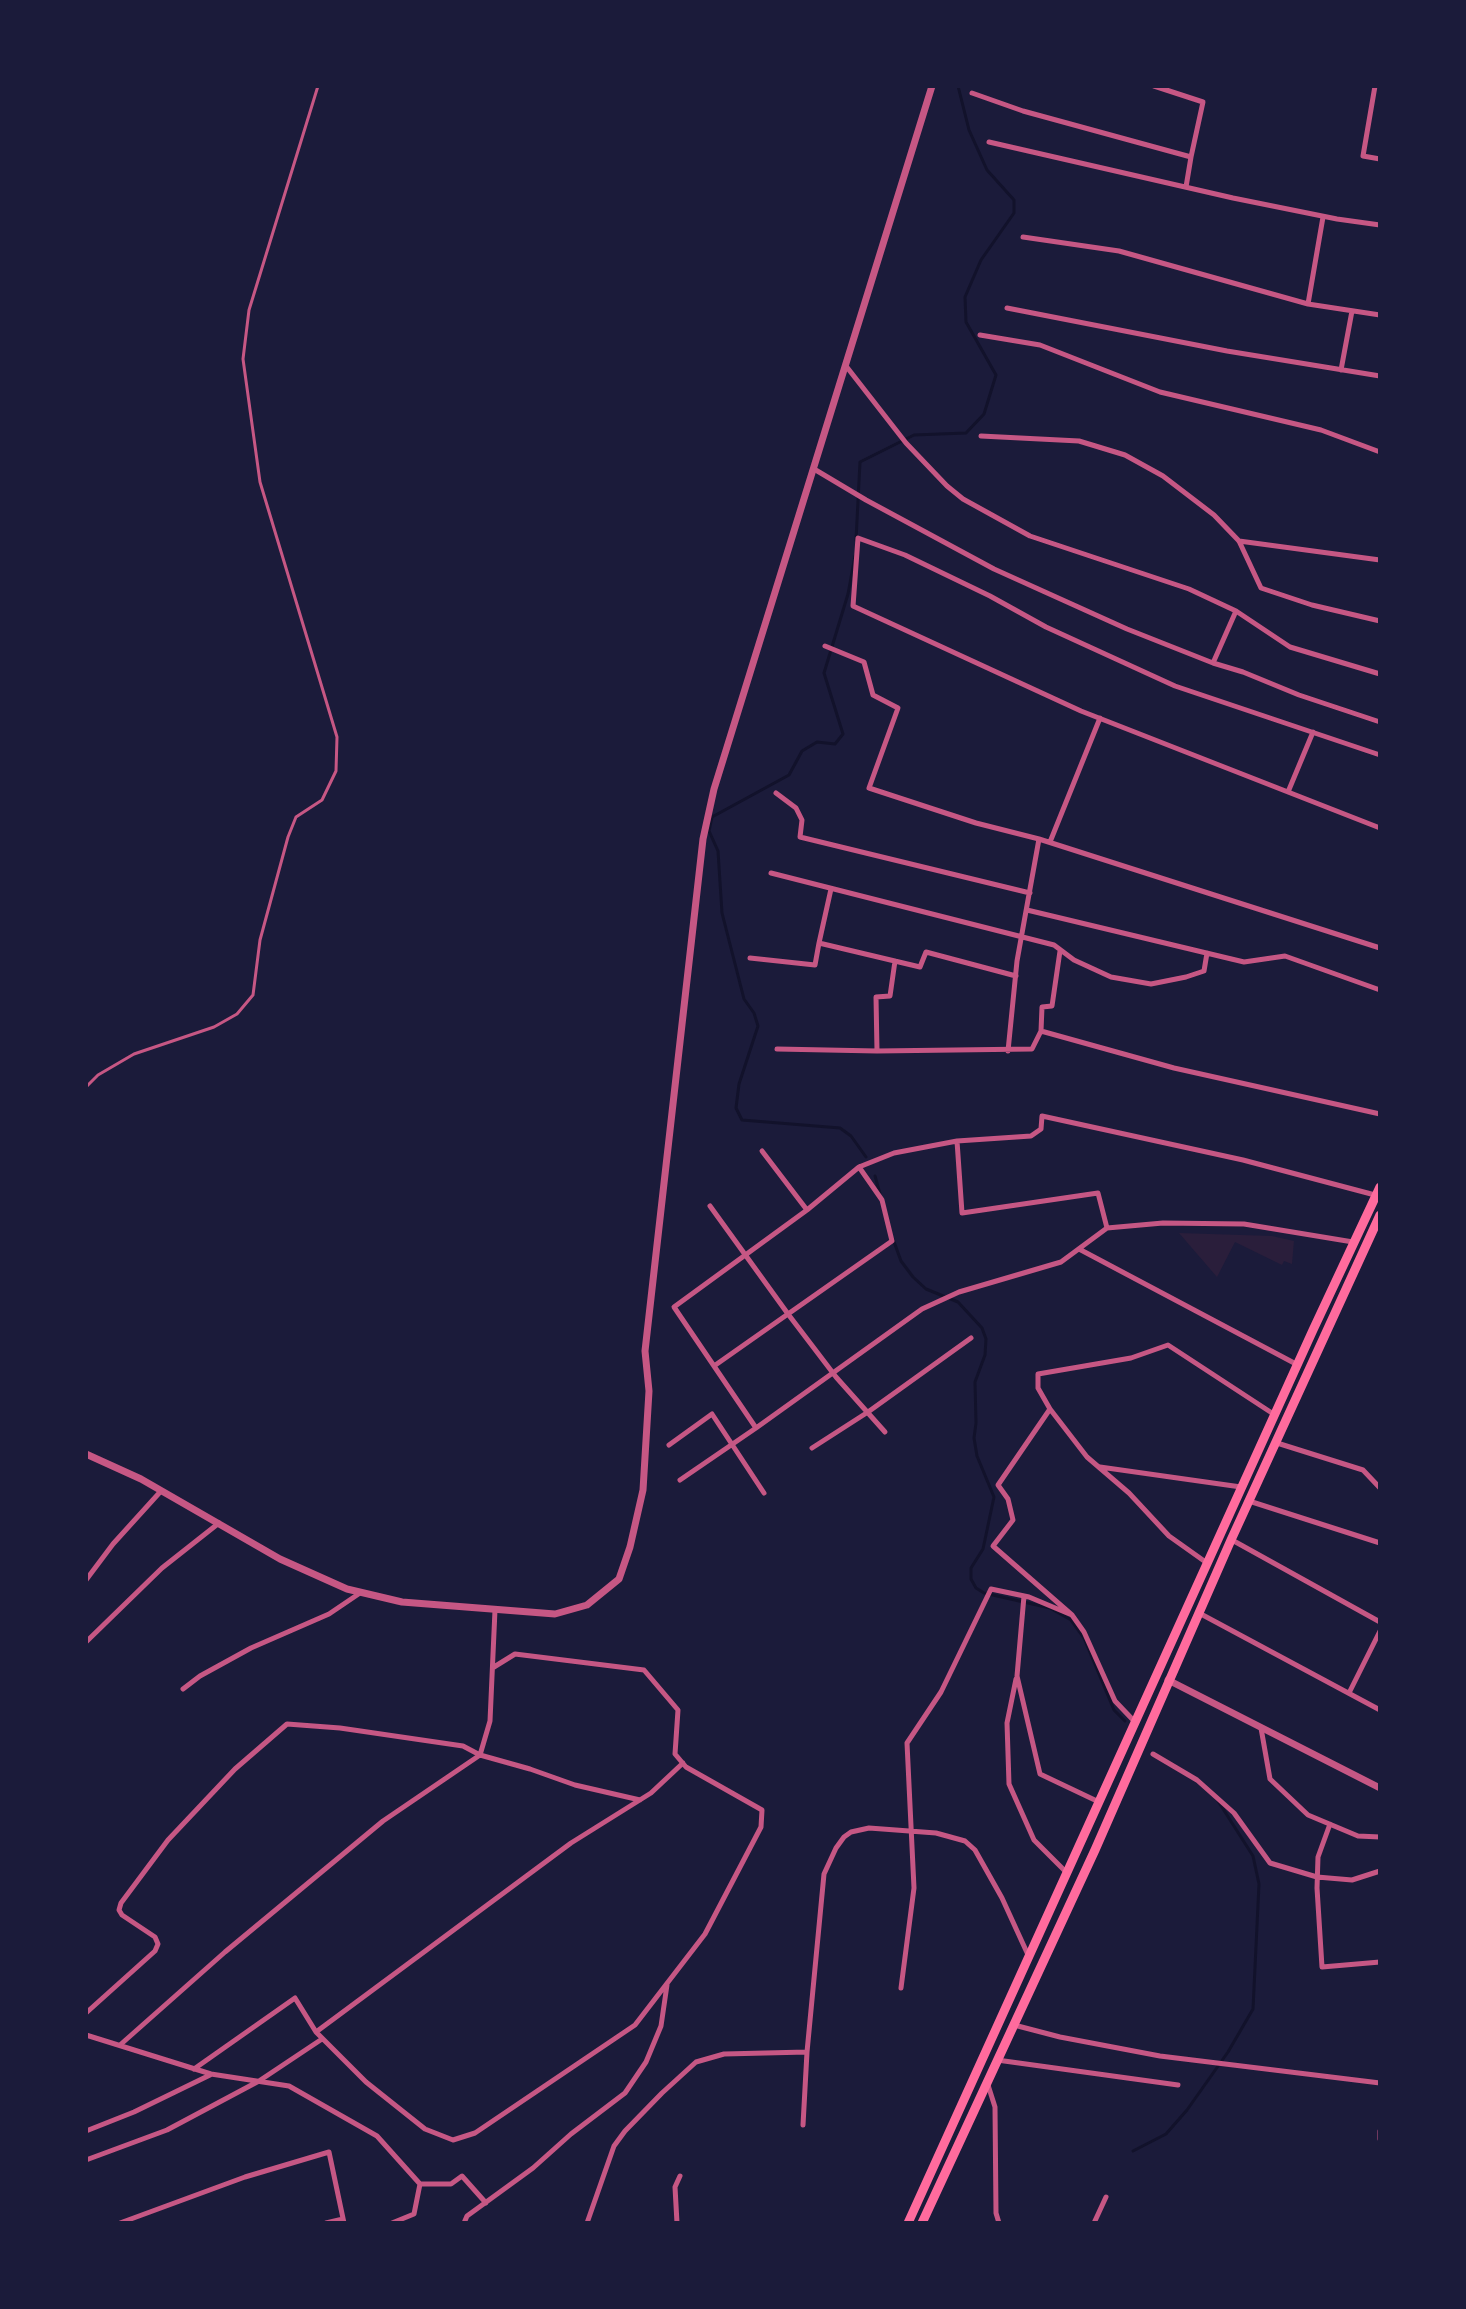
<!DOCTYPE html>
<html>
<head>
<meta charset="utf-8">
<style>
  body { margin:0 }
  #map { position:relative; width:1466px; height:2309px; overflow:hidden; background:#1b1b3a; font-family:Lora,serif }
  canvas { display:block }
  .frame { position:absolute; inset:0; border:88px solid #1b1b3a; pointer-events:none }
</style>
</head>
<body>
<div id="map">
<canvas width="1466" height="2309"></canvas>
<div class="frame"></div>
</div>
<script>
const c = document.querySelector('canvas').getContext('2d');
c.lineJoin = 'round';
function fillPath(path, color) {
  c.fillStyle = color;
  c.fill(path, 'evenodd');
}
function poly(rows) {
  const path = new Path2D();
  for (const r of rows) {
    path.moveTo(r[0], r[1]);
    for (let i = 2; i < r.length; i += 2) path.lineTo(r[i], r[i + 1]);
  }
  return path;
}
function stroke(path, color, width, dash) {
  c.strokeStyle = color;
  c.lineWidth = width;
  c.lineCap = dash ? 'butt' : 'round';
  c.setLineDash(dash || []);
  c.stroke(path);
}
const green = poly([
  [1179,1233,1272,1236,1294,1241,1292,1264,1284,1261,1282,1265,1235,1242,1217,1277]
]);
const stream = poly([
  [856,540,860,462,914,435,966,433,984,414,996,375,966,322,965,297,981,260,1014,213,1014,200,987,170,969,130,958,86],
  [855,556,848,594,824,673,843,734,835,744,817,742,802,751,789,775,712,817,709,831,718,851,722,913,744,999,754,1013,758,1026,739,1084,736,1108,742,1120,840,1128,851,1136,866,1157],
  [875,1176,880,1194],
  [893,1239,901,1261,913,1277,926,1289,958,1302,982,1328,986,1339,985,1355,975,1382,976,1423,974,1438,977,1456,994,1497,983,1549,971,1568,971,1579,976,1588,984,1593,1050,1608,1071,1620,1084,1638,1114,1710,1125,1721],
  [1133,2151,1166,2134,1187,2110,1228,2052,1253,2009,1259,1884,1253,1856,1218,1801]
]);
const service = poly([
  [86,1087,98,1075,134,1054,214,1027,237,1014,253,995,260,940,288,837,296,817,322,800,336,771,337,737,260,482,243,359,249,310,318,86]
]);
const minor = poly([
  [1154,86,1203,102,1191,157],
  [1375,86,1363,156,1380,159],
  [972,93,1023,111,1191,157,1186,187],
  [989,142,1233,198,1337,219,1380,225],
  [1023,237,1119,251,1308,304,1380,315],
  [1308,304,1323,217],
  [1007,308,1227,351,1380,376],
  [980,335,1040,345,1160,392,1321,430,1380,452],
  [846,366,906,443,947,486,963,499,1030,536,1189,589,1236,611,1213,663],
  [1341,370,1352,311],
  [981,436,1079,441,1125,455,1163,476,1214,515,1239,541,1261,588,1312,605,1380,621],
  [814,469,866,500,994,569,1127,629,1213,663,1243,672,1299,695,1380,722],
  [1239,541,1380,560],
  [1236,611,1290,647,1380,674],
  [825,646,864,662,873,695,898,708,869,788,976,823,1039,839],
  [1380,755,1175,686,1046,627,990,596,905,555,858,538,853,606,1081,711,1380,828],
  [1288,792,1313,732],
  [776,793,796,808,802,820,800,837,1030,893],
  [1050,842,1100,718],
  [771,873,1054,945,1074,960,1111,977,1151,984,1186,977,1204,971,1207,953],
  [1027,910,1244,962,1285,956,1380,990],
  [819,943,831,889],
  [750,958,815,965,819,943,920,967,926,952,1016,976],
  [1041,1031,1042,1007,1052,1006,1060,951],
  [777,1049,877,1051,1032,1049,1041,1031,1174,1068,1380,1114],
  [877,1051,876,997,890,996,895,961],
  [1008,1051,1017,961,1039,839,1380,948],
  [957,1141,962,1213,1098,1193,1107,1228,1163,1223,1244,1224,1353,1242],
  [762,1151,807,1210],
  [859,1167,882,1200,892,1241,788,1314,836,1377,885,1432],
  [710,1206,788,1314,714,1366],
  [1079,1249,1296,1364],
  [1050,1409,998,1485,1008,1499,1013,1520,993,1546,1072,1615,1084,1632,1115,1701,1135,1722],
  [756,1428,922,1309,959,1292,1061,1262,1107,1228],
  [1277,1443,1363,1470,1380,1488],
  [669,1445,712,1414,764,1493],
  [812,1448,868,1412,971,1338],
  [1100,1467,1241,1487],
  [680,1480,756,1428,674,1307,807,1210,859,1167,894,1153,957,1141,1031,1136,1041,1129,1042,1116,1243,1160,1375,1195],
  [1249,1501,1380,1543],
  [1232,1540,1380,1622],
  [1207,1563,1169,1536,1129,1493,1087,1457,1050,1409,1038,1388,1038,1374,1131,1358,1168,1345,1275,1415],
  [86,1580,113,1544,161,1491],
  [1024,1596,1017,1676,1040,1774,1099,1802],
  [1199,1613,1380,1710],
  [86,1642,162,1568,219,1523],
  [1016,1679,1007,1723,1009,1784,1034,1840,1067,1873],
  [183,1689,200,1676,251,1648,329,1614,360,1593],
  [1349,1693,1380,1631],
  [1261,1728,1270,1779,1308,1815,1358,1836,1380,1837],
  [1153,1754,1197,1780,1234,1813,1270,1863,1317,1877,1352,1880,1380,1871],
  [1330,1824,1318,1857,1317,1888,1322,1967,1380,1962],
  [901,1988,914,1888,907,1743,941,1692,991,1589,1029,1597,1072,1615],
  [86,2013,155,1951,158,1944,155,1937,122,1915,119,1910,121,1903,168,1840,235,1769,287,1724,340,1728,463,1746,480,1755,530,1769,575,1785,640,1800],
  [1014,2025,1060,2037,1160,2056,1380,2083],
  [316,2032,571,1843,651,1793,683,1763],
  [86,2035,211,2074,289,2086,377,2136,420,2184,451,2184,462,2176,486,2203],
  [120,2045,225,1952,383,1821,480,1755,490,1721,495,1610],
  [997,2060,1178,2085],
  [194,2069,295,1998,316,2032,366,2082,425,2129,453,2140,475,2133,635,2025,705,1934,761,1827,762,1810,686,1767,675,1754,678,1710,644,1670,515,1654,494,1667],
  [988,2085,995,2107,996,2213,999,2223],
  [803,2125,807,2052],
  [86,2131,134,2112,210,2075],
  [1380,2131,1380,2139],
  [86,2160,167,2130,259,2081,322,2039],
  [120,2223,245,2177,329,2152,344,2223],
  [326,2223,343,2219],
  [392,2223,414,2214,420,2184],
  [464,2223,467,2216,533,2168,571,2134,625,2093,646,2062,661,2026,667,1985],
  [587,2223,614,2146,625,2131,662,2093,696,2062,724,2054,807,2052,824,1874,836,1848,844,1837,851,1832,869,1828,936,1833,965,1841,975,1850,1002,1898,1029,1957],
  [677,2223,675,2187,680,2176],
  [1094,2223,1106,2197]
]);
const tertiary = poly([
  [86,1454,141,1479,280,1559,347,1589,402,1602,555,1614,587,1605,619,1579,630,1547,643,1490,649,1391,645,1351,703,839,714,789,932,86],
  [1168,1680,1380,1788]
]);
const trunk = poly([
  [908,2223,1313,1330,1380,1187],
  [922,2223,1095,1850,1231,1540,1380,1215]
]);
fillPath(green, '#2a1e3b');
stroke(stream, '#12122b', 3);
stroke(service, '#c65784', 3);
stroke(minor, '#c65784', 5);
stroke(tertiary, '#c65784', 7);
stroke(trunk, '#ff6b9d', 9);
</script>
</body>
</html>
